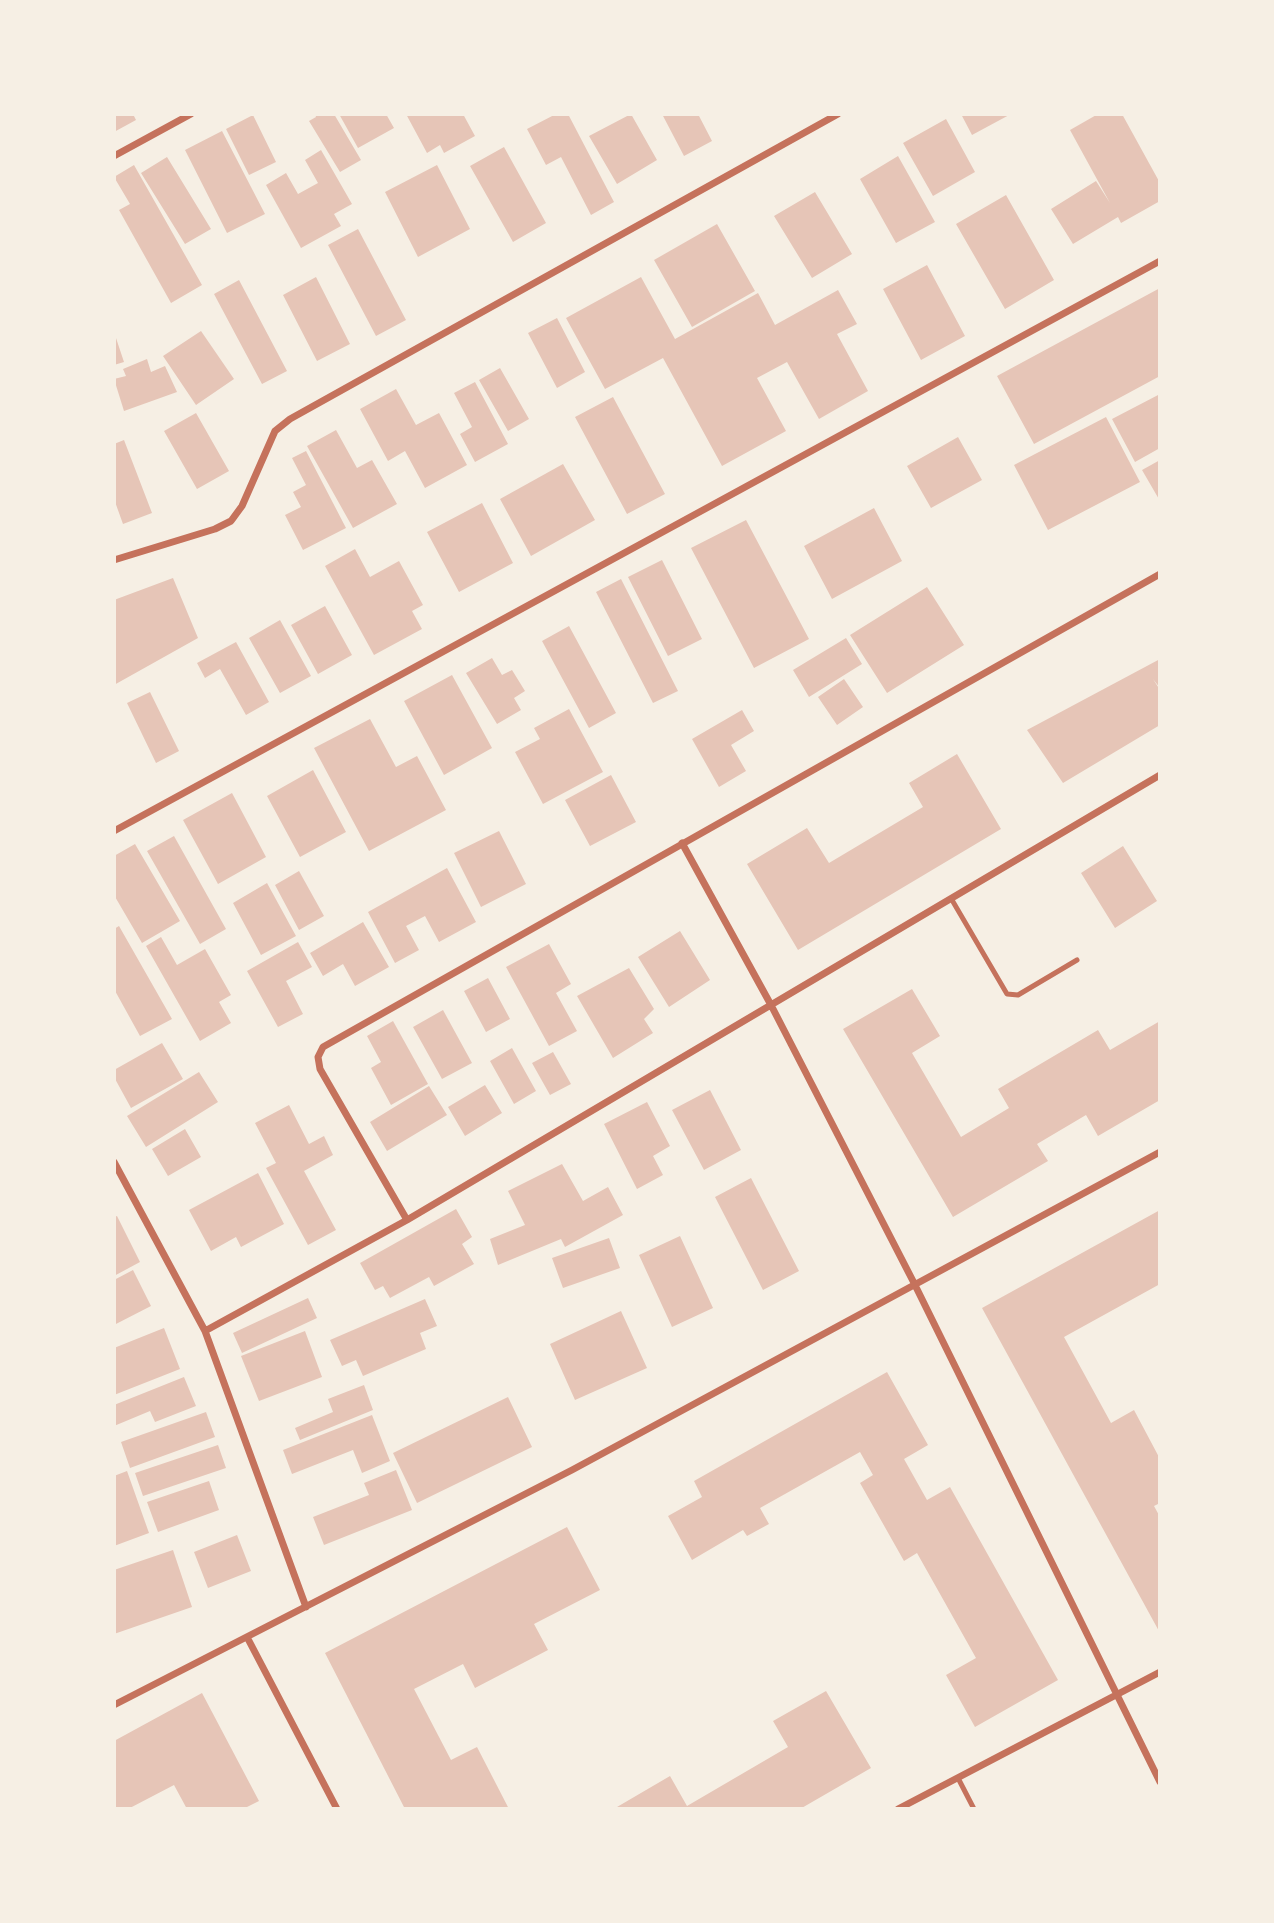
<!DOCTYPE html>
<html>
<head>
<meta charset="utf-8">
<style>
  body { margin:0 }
  #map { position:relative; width:1274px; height:1923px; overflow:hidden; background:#f6efe4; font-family:"Nunito Sans",sans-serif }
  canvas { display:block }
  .frame { position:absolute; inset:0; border:116px solid #f6efe4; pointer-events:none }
</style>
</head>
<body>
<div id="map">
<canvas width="1274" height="1923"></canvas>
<div class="frame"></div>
</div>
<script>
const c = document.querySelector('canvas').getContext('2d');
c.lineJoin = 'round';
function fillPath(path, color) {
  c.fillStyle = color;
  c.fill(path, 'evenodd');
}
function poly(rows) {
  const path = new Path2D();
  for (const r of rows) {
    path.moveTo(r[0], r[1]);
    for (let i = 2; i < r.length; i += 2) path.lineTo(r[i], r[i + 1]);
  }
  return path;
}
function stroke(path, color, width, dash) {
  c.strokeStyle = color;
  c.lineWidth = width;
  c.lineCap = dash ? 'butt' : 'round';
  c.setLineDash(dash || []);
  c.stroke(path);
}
const building = poly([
  [114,114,133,114,136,120,114,132],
  [315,114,334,114,361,160,340,172,309,121,316,117],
  [339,114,386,114,394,128,358,148],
  [406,114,463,114,475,136,444,153,440,145,427,153],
  [556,114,568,114,614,202,591,215,561,157,546,165,527,129],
  [631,114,657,160,617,184,589,136],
  [662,114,698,114,712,141,684,156],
  [961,114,1011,114,972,135],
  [1098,114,1122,114,1160,183,1160,201,1121,223,1118,217,1073,244,1051,209,1096,181,1110,203,1070,130],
  [253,115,276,162,249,175,226,129],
  [946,119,975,172,933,196,903,143],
  [222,131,265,214,227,233,185,150],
  [504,147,546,223,513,242,470,166],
  [321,150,352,204,334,214,341,226,301,248,266,185,286,173,298,194,318,183,305,160],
  [898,156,935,222,896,243,860,179],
  [167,157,211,229,185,244,141,173],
  [134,165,202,285,171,303,119,210,130,204,114,177],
  [437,165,470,229,418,257,385,192],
  [815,192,852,254,812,278,774,216],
  [1006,195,1054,280,1005,309,956,224],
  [717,224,755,291,692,327,654,260],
  [358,229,406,320,376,336,328,245],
  [927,265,965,336,921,360,883,289],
  [316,277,350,344,317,361,283,295],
  [641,277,675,339,758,293,775,325,838,290,857,324,837,334,868,391,819,419,787,362,757,378,786,431,722,466,663,358,605,389,566,318],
  [239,280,287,371,262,384,214,294],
  [1160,288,1160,376,1034,444,997,376],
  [557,318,585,372,557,388,528,333],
  [201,331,234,379,196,405,163,356],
  [114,332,124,362,114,365],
  [147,359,151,372,165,366,177,392,124,411,114,379,126,376,123,369],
  [500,368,529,419,508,431,479,380],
  [475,382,508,444,475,462,460,434,472,427,454,393],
  [396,389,416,425,439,413,467,465,425,488,405,451,388,461,360,409],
  [1160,394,1160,448,1135,462,1112,419],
  [613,397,665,494,627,514,575,417],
  [196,413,229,471,197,489,164,431],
  [1106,417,1140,482,1048,530,1014,465],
  [336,430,357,468,372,460,397,504,353,528,307,446],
  [958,437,982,480,931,508,907,466],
  [124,440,152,513,123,524,114,499,114,444],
  [306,451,346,528,303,550,285,515,301,507,293,492,306,485,292,458],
  [1160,460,1160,501,1142,470],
  [563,464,595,520,531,556,500,499],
  [482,503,513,563,459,592,427,532],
  [874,508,902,561,832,599,804,546],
  [746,520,809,639,754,668,691,548],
  [355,549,370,577,399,561,423,605,412,611,422,629,374,655,325,566],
  [662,560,702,639,668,656,628,577],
  [173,578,198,638,114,685,114,600],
  [621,579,678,691,653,703,596,592],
  [927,587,964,645,887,693,850,635],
  [325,606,352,655,318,674,291,625],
  [280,620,311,676,280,693,249,638],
  [569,626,616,713,589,728,542,641],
  [846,638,862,664,809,697,793,670],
  [236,642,269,702,246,715,220,669,205,678,197,663],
  [492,658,502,675,512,670,525,691,514,698,521,710,497,724,466,673],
  [1160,659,1160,688,1153,679,1160,690,1160,725,1063,783,1027,730],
  [452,675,492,748,444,775,404,701],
  [844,679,863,707,837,725,818,697],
  [150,692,179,751,156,763,127,703],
  [569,709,603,772,543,804,515,752,540,739,534,728],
  [742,710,754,731,731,745,746,771,719,787,692,739],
  [370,719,396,767,417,756,446,810,369,851,314,748],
  [957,754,1001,829,798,950,747,864,807,828,829,863,923,807,909,783],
  [313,770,346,832,300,857,267,796],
  [611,775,636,822,590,846,565,800],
  [232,793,266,857,218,884,183,820],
  [499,831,526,884,481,907,454,853],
  [174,836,226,929,200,944,147,851],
  [135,844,180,921,142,943,114,895,114,856],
  [1123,846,1157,901,1115,928,1081,873],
  [447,868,476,922,439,942,425,916,406,926,419,950,395,963,368,912],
  [299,871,324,916,299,930,275,885],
  [267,883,296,936,261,955,233,903],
  [363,922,389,967,355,986,343,964,323,976,310,953],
  [119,926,172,1019,140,1036,114,989,114,929],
  [680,931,710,980,669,1007,638,957],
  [161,937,177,965,205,949,231,995,219,1002,231,1023,200,1041,146,946],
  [298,942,312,967,286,981,303,1014,278,1027,247,971],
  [549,944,571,984,556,993,577,1031,549,1046,506,967],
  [629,968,654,1009,644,1019,653,1033,613,1058,577,996],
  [488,978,510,1019,486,1032,464,991],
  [912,989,940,1036,912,1053,961,1137,1009,1108,998,1089,1098,1030,1110,1050,1160,1021,1160,1100,1098,1136,1086,1115,1037,1144,1048,1161,953,1217,843,1029],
  [443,1010,472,1063,442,1079,413,1027],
  [393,1021,428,1084,391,1105,371,1068,381,1062,367,1036],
  [162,1043,183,1079,131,1108,114,1077,114,1070],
  [512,1048,536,1091,514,1104,490,1061],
  [553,1052,571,1084,550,1095,532,1063],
  [199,1072,218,1102,146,1147,127,1116],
  [485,1085,502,1113,465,1136,448,1107],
  [429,1086,447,1115,387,1151,370,1122],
  [710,1090,741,1150,704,1170,672,1110],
  [647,1102,670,1146,653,1156,663,1175,637,1189,604,1124],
  [289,1105,309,1144,324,1136,333,1155,304,1171,336,1230,308,1245,266,1168,276,1163,255,1123],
  [185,1129,201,1157,168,1176,152,1149],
  [562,1164,583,1201,608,1187,623,1215,565,1247,561,1239,498,1265,490,1239,525,1225,508,1191],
  [258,1173,284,1224,241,1247,236,1237,211,1251,189,1210],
  [751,1178,799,1271,763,1290,715,1197],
  [456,1209,472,1237,462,1244,474,1264,434,1286,429,1277,390,1298,383,1286,375,1290,360,1263],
  [1160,1210,1160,1284,1064,1337,1111,1423,1134,1410,1160,1459,1160,1503,1154,1506,1160,1517,1160,1633,982,1308],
  [117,1216,140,1262,114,1276,114,1217],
  [680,1236,713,1308,672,1327,639,1255],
  [609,1238,620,1268,563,1288,552,1258],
  [133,1270,151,1306,114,1325,114,1280],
  [308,1298,317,1318,242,1353,233,1333],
  [425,1299,437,1326,420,1333,426,1349,363,1376,356,1360,342,1366,330,1340],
  [621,1311,647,1368,575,1400,550,1344],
  [164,1328,180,1369,114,1395,114,1348],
  [305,1331,322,1377,259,1401,241,1356],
  [887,1372,928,1445,904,1459,927,1500,950,1487,1058,1680,975,1727,946,1675,976,1658,917,1553,904,1561,860,1483,873,1475,860,1452,760,1508,769,1524,747,1536,743,1530,692,1560,668,1516,702,1497,694,1481],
  [184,1377,196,1406,155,1422,150,1411,114,1426,114,1405],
  [364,1385,373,1410,300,1440,295,1428,333,1412,328,1399],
  [508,1397,532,1447,417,1503,393,1453],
  [206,1412,215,1437,130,1468,121,1442],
  [372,1415,390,1461,362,1473,353,1450,292,1474,283,1450],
  [218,1445,226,1468,143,1496,135,1473],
  [396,1470,412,1510,324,1545,313,1517,369,1495,364,1483],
  [127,1471,149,1533,114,1546,114,1476],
  [209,1481,219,1510,158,1532,147,1502],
  [567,1527,600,1590,534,1624,548,1650,475,1688,463,1664,414,1689,451,1760,477,1747,509,1809,405,1809,325,1653],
  [237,1535,251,1571,208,1588,194,1552],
  [173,1550,192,1607,114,1634,114,1570],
  [826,1691,871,1768,800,1809,617,1807,670,1776,687,1806,788,1747,773,1721],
  [202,1693,259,1801,243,1809,187,1809,174,1785,128,1809,114,1809,114,1741]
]);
const service = poly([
  [952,900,1007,994,1018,995,1077,960],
  [958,1778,974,1809]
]);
const minor = poly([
  [114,156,191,114],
  [114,560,215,529,231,521,242,506,275,431,290,419,838,114],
  [114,831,1160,261],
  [682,843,771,1005,914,1283,1160,1782],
  [114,1162,205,1331,306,1607],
  [407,1220,320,1069,318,1057,323,1047,1160,574],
  [205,1331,407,1220,1160,775],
  [247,1637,337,1809],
  [114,1705,572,1470,1160,1152],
  [898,1809,1160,1672]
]);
fillPath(building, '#e6c5b7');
stroke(service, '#c5725c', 5);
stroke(minor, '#c5725c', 7);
</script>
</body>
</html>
